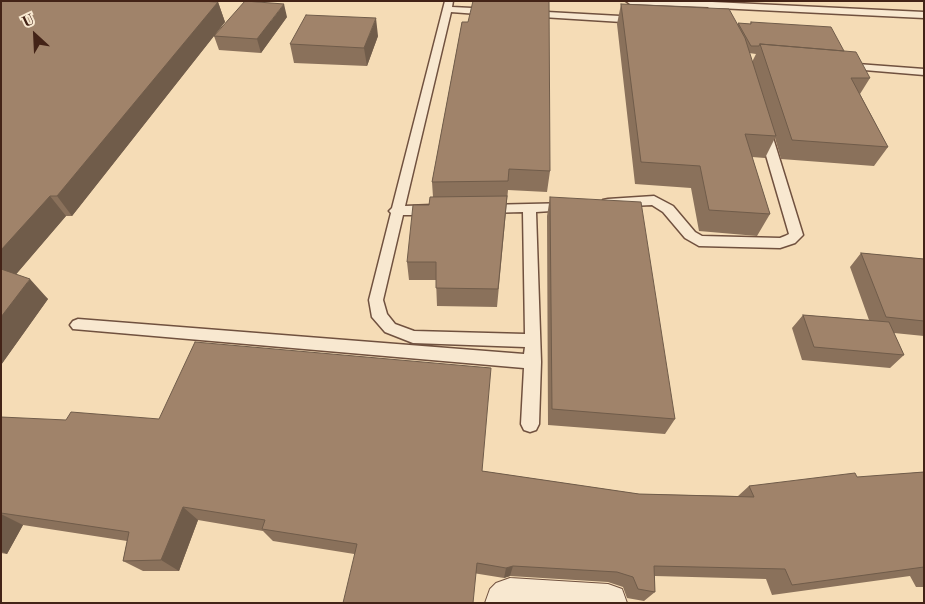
<!DOCTYPE html>
<html>
<head>
<meta charset="utf-8">
<style>
  body { margin:0 }
  #map { position:relative; width:925px; height:604px; overflow:hidden; background:#f5dcb6; font-family:"Libre Bodoni",serif }
  canvas { display:block }
  .frame { position:absolute; inset:0; border:2px solid #432317; pointer-events:none }
  .north { position:absolute; left:10px; top:10px; width:50px; height:50px; -webkit-text-stroke:4px #f8e8d0; paint-order:stroke; rotate:335deg; font-size:14px; font-weight:700; line-height:20px; text-align:center; color:#432317 }
  .north::after { content:''; display:block; margin:auto; width:18px; height:22px; background:#432317; clip-path:polygon(50% 0,100% 100%,50% 72%,0 100%) }
</style>
</head>
<body>
<div id="map">
<canvas width="925" height="604"></canvas>
<div class="frame"></div>
<div class="north">U</div>
</div>
<script>
const c = document.querySelector('canvas').getContext('2d');
c.lineJoin = 'round';
function poly(rows) {
  const path = new Path2D();
  for (const r of rows) {
    path.moveTo(r[0], r[1]);
    for (let i = 2; i < r.length; i += 2) path.lineTo(r[i], r[i + 1]);
  }
  return path;
}
function stroke(path, color, width, dash) {
  c.strokeStyle = color;
  c.lineWidth = width;
  c.lineCap = dash ? 'butt' : 'round';
  c.setLineDash(dash || []);
  c.stroke(path);
}
function fillPath(path, color) {
  c.fillStyle = color;
  c.fill(path, 'evenodd');
}
const service = poly([
  [445,1,453,1,452,7,491,9,495,12,491,15,451,12,405,206,432,205,437,207,439,210,437,213,432,215,403,215,383,300,387,314,395,324,414,331,525,334,523,212,485,213,480,212,478,209,480,206,485,205,572,203,574,206,572,209,567,210,536,212,541,362,539,424,536,430,530,432,524,430,521,424,524,368,73,329,70,325,73,321,78,319,524,354,525,347,413,343,385,332,372,317,369,300,391,213,389,211,392,208,445,1],
  [626,1,691,1,924,12,924,18,718,8,731,25,726,28,723,27,708,7,630,4,626,1],
  [529,11,638,17,643,20,638,23,526,16,524,14,529,11],
  [844,63,924,69,924,75,840,68,839,66,844,63],
  [764,125,770,128,803,235,795,243,780,248,699,246,685,238,663,212,652,205,608,207,603,206,602,203,603,200,608,199,654,196,673,206,695,232,702,236,780,238,785,236,789,234,758,128,764,125]
]);
const minor = poly([
  [510,578,608,584,622,589,627,603,485,603,490,589,496,583,510,578]
]);
const wall = poly([
  [1,1,218,2,225,22,72,216,66,216,16,274,48,299,1,365],
  [621,4,738,25,738,23,750,24,751,22,844,51,870,78,860,94,888,147,874,166,781,159,775,138,765,158,752,157,770,214,757,236,699,231,691,188,635,184,617,24],
  [749,53,756,54,752,62],
  [287,17,261,53,219,50,214,36],
  [462,22,550,171,547,192,508,190,497,307,437,306,436,280,409,280,407,262,429,205,433,197,432,182],
  [378,36,367,66,294,63,290,44],
  [550,197,675,419,665,434,548,425,547,216],
  [861,253,924,259,924,336,894,333,904,355,890,368,802,360,792,328,803,315,869,320,850,267],
  [1,417,482,471,639,494,738,496,749,486,924,472,924,587,916,587,910,576,772,595,766,579,655,576,655,592,644,601,627,598,623,587,608,582,510,576,504,578,273,541,263,531,198,520,179,571,143,571,123,561,127,541,23,525,7,554,1,553]
]);
const shadedWall = poly([
  [218,2,225,22,72,216,57,196],
  [284,4,287,17,261,53,257,39],
  [376,18,378,36,367,66,364,48],
  [50,196,66,216,7,285,1,279,1,250],
  [30,279,48,299,1,365,1,317],
  [183,507,198,520,179,571,161,560],
  [1,514,23,525,7,554,1,551],
  [513,566,510,576,504,578,506,568]
]);
const building = poly([
  [1,1,199,1,218,2,57,196,50,196,1,250,1,1],
  [245,1,284,4,257,39,214,36,245,1],
  [473,1,549,1,550,171,509,169,508,181,432,182,462,22,468,22,473,1],
  [621,4,729,9,745,38,776,136,745,134,770,214,709,210,700,166,641,162,621,4],
  [306,15,376,18,364,48,290,44,306,15],
  [751,22,831,27,844,51,760,44,759,46,751,46,738,23,751,24,751,22],
  [760,44,856,52,870,78,851,78,888,147,792,140,760,44],
  [507,196,498,289,436,288,436,262,407,262,413,205,429,205,430,197,507,196],
  [550,197,641,202,675,419,552,409,550,197],
  [861,253,924,259,924,321,886,317,861,253],
  [1,269,30,279,1,317,1,269],
  [803,315,889,322,904,355,814,347,803,315],
  [195,342,491,368,482,471,639,494,754,497,749,486,855,473,857,477,924,472,924,567,792,585,785,569,654,566,655,592,638,589,633,577,617,572,513,566,506,568,477,563,473,603,343,603,357,544,262,529,265,520,183,507,161,560,123,561,129,532,1,513,1,417,66,420,71,412,159,419,195,342]
]);
stroke(service, '#70513f', 3);
stroke(minor, '#70513f', 2);
fillPath(service, '#f8e8d0');
fillPath(minor, '#f8e8d0');
fillPath(wall, '#8a715b');
fillPath(shadedWall, '#705c4a');
fillPath(building, '#a0836a');
stroke(building, '#705c4a', 1);
</script>
</body>
</html>
